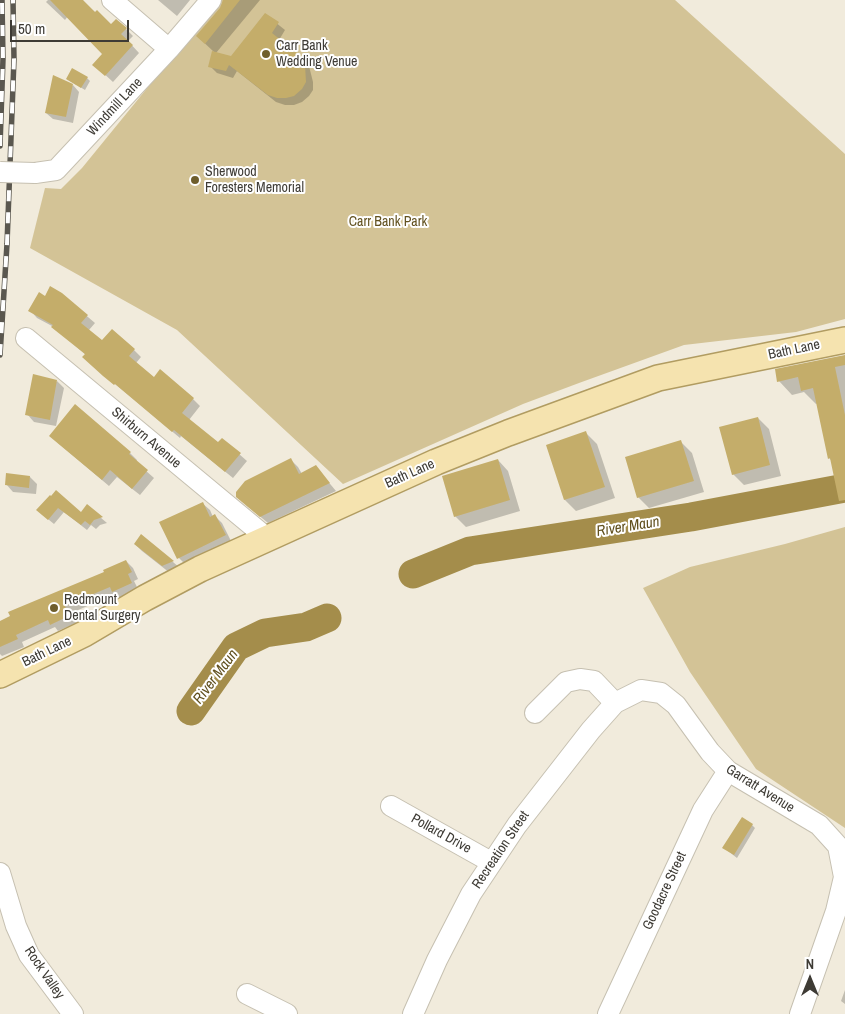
<!DOCTYPE html>
<html>
<head>
<meta charset="utf-8">
<style>
  body { margin:0 }
  #map { position:relative; width:845px; height:1014px; overflow:hidden; background:#f1ebdc; font-family:"Archivo Narrow",sans-serif }
  canvas { display:block }
  .north { position:absolute; left:785px; top:954px; width:50px; height:50px; -webkit-text-stroke:4px #fff; paint-order:stroke; rotate:0deg; font-size:14px; font-weight:700; line-height:20px; text-align:center; color:#3e3b35 }
  .north::after { content:''; display:block; margin:auto; width:18px; height:22px; background:#3e3b35; clip-path:polygon(50% 0,100% 100%,50% 72%,0 100%) }
  .scale { position:absolute; left:10px; top:20px; width:119px; height:22px; box-sizing:border-box; border:2px solid #3e3b35; border-top:0; padding-left:6px; font-size:15px; line-height:18px; white-space:nowrap; color:#3e3b35; -webkit-text-stroke:4px #fff; paint-order:stroke }
</style>
</head>
<body>
<div id="map">
<canvas width="845" height="1014"></canvas>
<div class="north">N</div>
<div class="scale">50 m</div>
</div>
<script>
const c = document.querySelector('canvas').getContext('2d');
c.lineJoin = 'round';
function fillPath(path, color) {
  c.fillStyle = color;
  c.fill(path, 'evenodd');
}
function poly(rows) {
  const path = new Path2D();
  for (const r of rows) {
    path.moveTo(r[0], r[1]);
    for (let i = 2; i < r.length; i += 2) path.lineTo(r[i], r[i + 1]);
  }
  return path;
}
function stroke(path, color, width, dash) {
  c.strokeStyle = color;
  c.lineWidth = width;
  c.lineCap = dash ? 'butt' : 'round';
  c.setLineDash(dash || []);
  c.stroke(path);
}
function drawText(font, color, halo, rows, align = 'center') {
  c.font = font + ' "Archivo Narrow",sans-serif';
  c.lineWidth = 4;
  c.setLineDash([]);
  c.textBaseline = 'middle';
  c.strokeStyle = halo;
  c.fillStyle = color;
  for (const [text, x, y, turn = 0] of rows) {
    c.save();
    c.translate(x, y);
    c.rotate((+turn || 0) * Math.PI / 180);
    c.textAlign = isNaN(turn) ? turn : align;
    if (halo) c.strokeText(text, 0, 0);
    c.fillText(text, 0, 0);
    c.restore();
  }
}
const green = poly([
  [219,0,675,0,845,154,845,319,796,332,684,345,579,383,523,404,343,484,177,330,30,248,45,188,61,189,82,168],
  [845,527,845,828,756,769,690,672,643,588,690,567,785,544]
]);
const shadow = poly([
  [48,0,80,0,111,25,116,20,126,29,133,36,128,41,139,53,113,82,101,71,104,54,68,16,65,20,46,2],
  [158,0,190,0,177,16],
  [224,0,260,0,216,53,232,58,265,14,285,30,279,40,309,66,313,82,313,90,309,96,302,102,294,105,285,105,276,102,237,71,233,78,217,73,210,66,214,52,197,36,221,8],
  [87,78,90,81,85,90,67,79],
  [73,85,79,92,73,123,53,119,46,113],
  [61,294,95,323,89,330,102,342,134,350,141,357,136,363,154,378,193,399,200,406,189,420,218,444,222,439,247,461,233,478,181,436,180,438,91,364,86,355,52,326,37,318,30,310,45,297],
  [845,356,845,501,839,495,832,461,829,458,818,403,816,404,804,392,792,395,779,381],
  [57,381,64,388,56,426,34,422,27,414],
  [75,406,130,453,137,460,136,462,154,478,140,495,117,477,109,486,58,443],
  [758,418,769,429,781,476,744,485,733,474],
  [586,433,597,444,615,498,576,511,565,500,547,446],
  [681,442,692,453,704,492,649,508,638,497],
  [291,460,298,467,302,474,316,467,336,491,268,523,245,504],
  [498,460,508,471,520,511,466,527,455,516],
  [30,477,37,484,36,494,13,492,6,484],
  [50,497,82,514,87,506,107,523,100,525,96,529,91,525,87,530,64,512,54,524,43,515],
  [202,503,210,510,213,517,215,516,222,523,232,543,186,565,179,558,161,523],
  [142,536,173,562,180,568,170,573,142,551,135,544],
  [126,561,133,568,138,579,134,581,139,591,120,598,116,594,71,613,76,623,58,631,55,627,22,642,24,647,2,656,0,654,0,622,105,572],
  [752,825,755,828,737,858,724,848],
  [845,990,845,1004,841,1001]
]);
const river = poly([
  [413,574,470,551,691,517,845,488],
  [191,711,236,647,265,633,306,627,327,618]
]);
const building = poly([
  [50,0,83,0,95,12,97,10,111,24,116,19,127,28,121,34,133,45,105,76,92,65,102,54],
  [223,0,240,0,205,44,196,36,220,8],
  [265,13,279,22,272,33,302,57,305,65,306,82,302,89,294,96,286,98,277,98,268,95,229,65,226,71,208,67,212,51,231,56],
  [72,68,88,77,81,88,66,79],
  [53,75,73,84,66,117,45,113],
  [50,286,62,293,88,315,81,323,102,340,112,329,135,349,129,356,154,377,160,369,194,398,182,413,218,442,222,438,241,453,225,472,174,430,172,432,115,384,114,385,103,376,82,357,85,354,51,327,53,325,28,311,39,292,45,296],
  [845,355,845,365,835,367,845,415,845,500,839,501,830,458,828,459,813,388,801,391,798,377,777,382,775,369],
  [33,374,57,380,50,420,25,415],
  [75,404,131,452,129,454,148,470,132,489,110,470,102,480,49,436],
  [758,417,770,465,732,475,719,427],
  [586,431,605,487,564,500,546,445],
  [681,440,694,481,637,498,625,457],
  [291,458,299,474,316,465,330,483,260,517,236,497,236,492,245,481],
  [498,459,510,500,454,517,442,476],
  [6,473,30,476,29,488,5,485],
  [56,490,81,512,87,504,103,517,94,520,90,525,85,521,81,525,58,508,48,520,36,510,50,495,51,496],
  [203,502,210,517,215,514,226,535,177,559,159,522],
  [141,534,174,561,162,566,134,544],
  [126,560,132,572,128,574,132,583,112,592,110,587,65,606,69,616,50,625,48,620,16,635,18,639,0,647,0,621,10,616,8,612,104,572,103,570],
  [742,817,753,824,734,855,722,848]
]);
const minor = poly([
  [112,0,169,49],
  [35,173,56,170,169,49,211,0],
  [26,338,267,538],
  [535,713,566,682,580,679,594,681,615,703],
  [391,806,491,862],
  [0,873,16,926,29,955,73,1014],
  [247,994,287,1014],
  [413,1014,437,960,471,894,517,825,591,730,615,703,641,690,661,693,676,705,710,752,728,771,819,825,838,846,844,877,836,911,800,1014],
  [608,1014,703,810,728,771]
]);
const major = poly([
  [0,675,84,634,145,598,200,569,436,462,508,433,658,378,845,340]
]);
const rail = poly([
  [0,146,3,59,2,0],
  [0,355,7,244,14,59,13,0]
]);
const minorBridge = poly([
  [0,172,35,173]
]);
const markers = [
  [266,54,5,"#6f5e2c"],
  [195,180,5,"#6f5e2c"],
  [54,608,5,"#6f5e2c"]
];
const poiNames = [
  ["Carr Bank",276,46],
  ["Wedding Venue",276,62],
  ["Sherwood",205,172],
  ["Foresters Memorial",205,188],
  ["Redmount",64,600],
  ["Dental Surgery",64,616]
];
const streetNames = [
  ["Windmill Lane",115,107,-47],
  ["Bath Lane",794,350,-12],
  ["Shirburn Avenue",146,438,40],
  ["Bath Lane",410,474,-24],
  ["Bath Lane",47,652,-26],
  ["Garratt Avenue",760,789,32],
  ["Pollard Drive",441,834,29],
  ["Recreation Street",501,850,-56],
  ["Goodacre Street",665,891,-65],
  ["Rock Valley",44,973,56]
];
const parkNames = [
  ["Carr Bank Park",388,222]
];
const waterNames = [
  ["River Maun",628,527,-9],
  ["River Maun",216,677,-53]
];
fillPath(green, '#d3c396');
fillPath(shadow, '#0003');
stroke(river, '#a48d4b', 29);
fillPath(building, '#c4ad6a');
stroke(minor, '#c6c0b1', 22);
stroke(major, '#b19c61', 28);
stroke(minor, '#fff', 20);
stroke(major, '#f5e3af', 25);
stroke(rail, '#5a574f', 5.5);
stroke(rail, '#fff', 4, [11]);
stroke(minorBridge, '#c6c0b1', 22, []);
stroke(minorBridge, '#fff', 20);
for (const [x, y, r, color] of markers) {
  const dot = new Path2D();
  dot.arc(x, y, r, 0, 2 * Math.PI);
  c.fillStyle = color;
  c.fill(dot);
  stroke(dot, '#fff', 2);
}
drawText('14px', '#3e3b35', '#fff', poiNames, 'left');
drawText('14px', '#3e3b35', '#fff', streetNames);
drawText('14px', '#62511f', '#fff', parkNames);
drawText('italic 15px', '#61501e', '#fff', waterNames);
</script>
</body>
</html>
